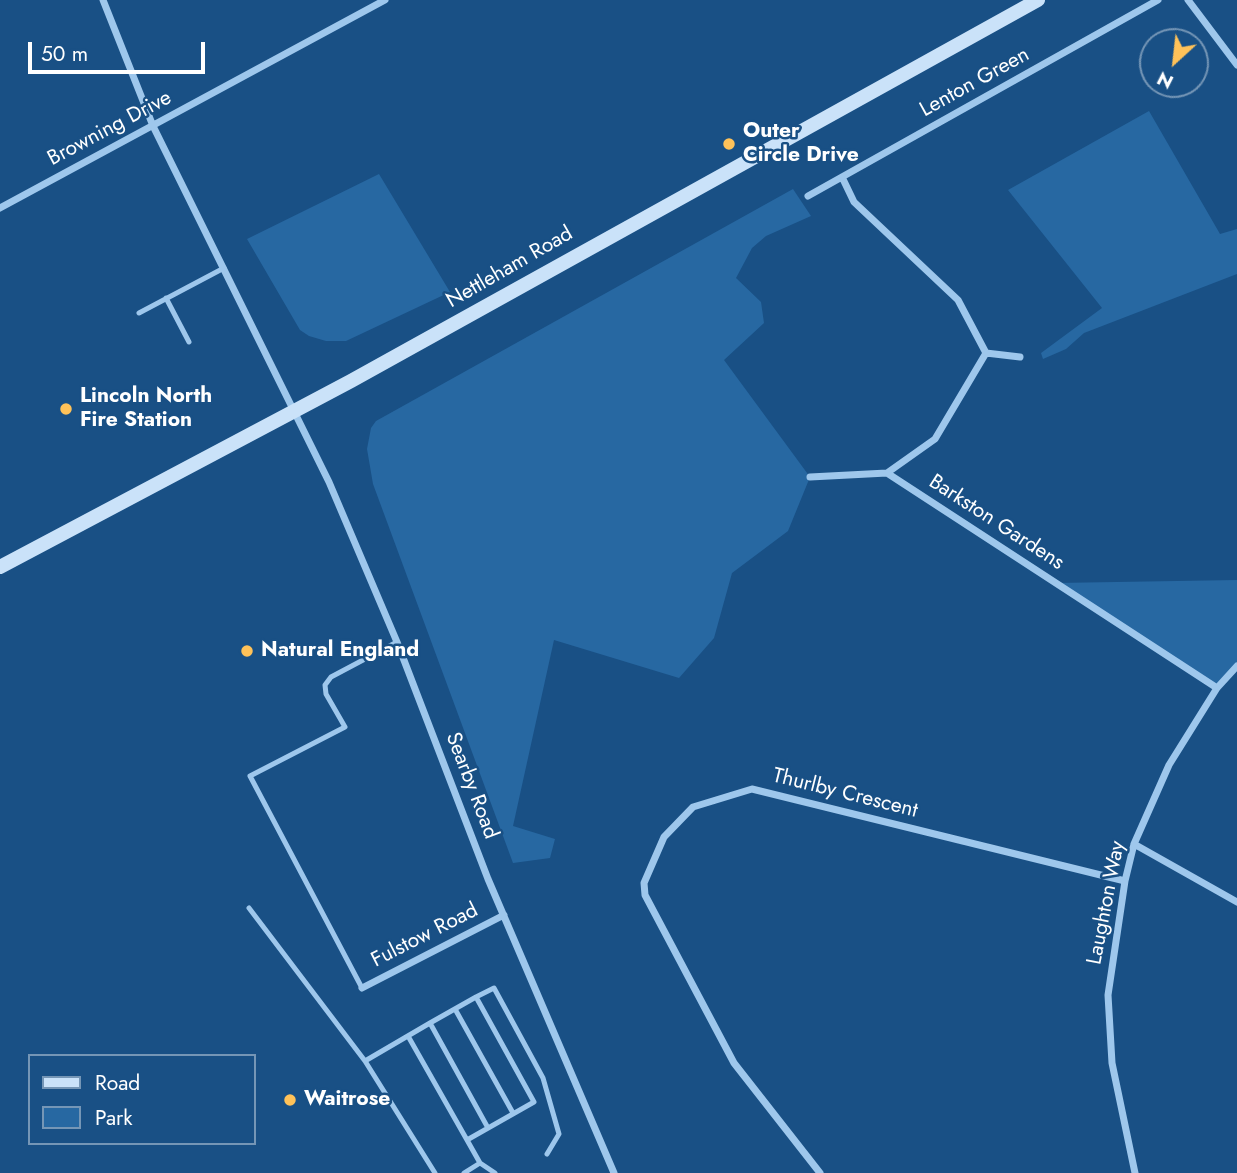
<!DOCTYPE html>
<html>
<head>
<meta charset="utf-8">
<style>
  body { margin:0 }
  #map { position:relative; width:1237px; height:1173px; overflow:hidden; background:#195085; font-family:Jost,sans-serif }
  canvas { display:block }
  .legend { position:absolute; left:28px; top:1054px; width:228px; height:91px; box-sizing:border-box; background:#195085; border:2px solid #7596b6; margin:0; padding:9px 12px; list-style:none; font-size:21px; color:#fff }
  .legend li { display:flex; align-items:center; gap:14px; height:35px }
  .legend b { width:35px; border:2px solid #7596b6 }
  .north { position:absolute; left:1139px; top:28px; width:70px; height:70px; box-sizing:border-box; background:#195085; border:2px solid #7596b6; border-radius:50%; rotate:207deg; font-size:19px; font-weight:700; line-height:28px; text-align:center; color:#fff }
  .north::after { content:''; display:block; margin:auto; width:24px; height:32px; background:#ffc259; clip-path:polygon(50% 0,100% 100%,50% 72%,0 100%) }
  .scale { position:absolute; left:28px; top:42px; width:177px; height:32px; box-sizing:border-box; border:4px solid #fff; border-top:0; padding-left:9px; font-size:21px; line-height:24px; white-space:nowrap; color:#fff; -webkit-text-stroke:5px #195085; paint-order:stroke }
</style>
</head>
<body>
<div id="map">
<canvas width="1237" height="1173"></canvas>
<ul class="legend">
<li><b style="height:9px;background:#cae2f9"></b>Road</li>
<li><b style="height:19px;background:#2768a2"></b>Park</li>
</ul>
<div class="north">N</div>
<div class="scale">50 m</div>
</div>
<script>
const c = document.querySelector('canvas').getContext('2d');
c.lineJoin = 'round';
function fillPath(path, color) {
  c.fillStyle = color;
  c.fill(path, 'evenodd');
}
function poly(rows) {
  const path = new Path2D();
  for (const r of rows) {
    path.moveTo(r[0], r[1]);
    for (let i = 2; i < r.length; i += 2) path.lineTo(r[i], r[i + 1]);
  }
  return path;
}
function stroke(path, color, width, dash) {
  c.strokeStyle = color;
  c.lineWidth = width;
  c.lineCap = dash ? 'butt' : 'round';
  c.setLineDash(dash || []);
  c.stroke(path);
}
function drawText(font, color, halo, rows, align = 'center') {
  c.font = font + ' Jost,sans-serif';
  c.lineWidth = 5;
  c.setLineDash([]);
  c.textBaseline = 'middle';
  c.strokeStyle = halo;
  c.fillStyle = color;
  for (const [text, x, y, turn = 0] of rows) {
    c.save();
    c.translate(x, y);
    c.rotate((+turn || 0) * Math.PI / 180);
    c.textAlign = isNaN(turn) ? turn : align;
    if (halo) c.strokeText(text, 0, 0);
    c.fillText(text, 0, 0);
    c.restore();
  }
}
const green = poly([
  [1149,111,1220,234,1237,229,1237,274,1084,333,1066,349,1043,359,1041,353,1102,308,1008,190],
  [379,174,450,292,346,341,326,341,309,336,300,330,247,239],
  [793,189,811,216,766,236,752,248,736,278,761,302,764,323,724,360,810,477,788,531,732,573,714,638,679,678,554,640,513,826,555,839,550,858,513,863,373,484,367,449,371,428,376,421],
  [1237,580,1237,666,1217,688,1056,583]
]);
const lane = poly([
  [166,298,189,342],
  [139,313,224,268],
  [249,908,365,1061,435,1173],
  [362,988,250,776,345,727,326,694,325,685,331,677,397,642],
  [476,997,494,988,543,1078,559,1134,547,1154],
  [455,1009,513,1113],
  [430,1023,488,1128],
  [365,1061,430,1023,476,997,534,1102,467,1140,408,1036],
  [480,1163,495,1173],
  [464,1173,480,1163,467,1140]
]);
const street = poly([
  [103,0,153,126,329,482,397,642,488,879,614,1173],
  [1188,0,1237,65],
  [842,177,854,202,958,300,986,353,935,439,887,473,1217,688],
  [808,196,1158,0],
  [0,208,385,0],
  [986,353,1020,357],
  [810,477,887,473],
  [1134,844,1237,902],
  [362,988,504,915],
  [820,1173,734,1063,645,895,644,883,664,837,693,807,752,789,1125,881],
  [1135,1173,1112,1063,1108,995,1125,881,1134,844,1169,765,1217,688,1237,666]
]);
const secondary = poly([
  [0,567,351,381,1038,0]
]);
const markers = [
  [729,144,7,"#ffc259"],
  [66,409,7,"#ffc259"],
  [247,651,7,"#ffc259"],
  [290,1100,7,"#ffc259"]
];
const streetNames = [
  ["Lenton Green",975,83,-29],
  ["Browning Drive",110,129,-28],
  ["Nettleham Road",510,268,-30],
  ["Barkston Gardens",996,523,33],
  ["Searby Road",471,786,69],
  ["Thurlby Crescent",845,794,14],
  ["Laughton Way",1107,903,-79],
  ["Fulstow Road",425,936,-27]
];
const poiNames = [
  ["Outer",743,132],
  ["Circle Drive",743,156],
  ["Lincoln North",80,397],
  ["Fire Station",80,421],
  ["Natural England",261,651],
  ["Waitrose",304,1100]
];
fillPath(green, '#2768a2');
stroke(lane, '#9ec7ec', 5);
stroke(street, '#9ec7ec', 7);
stroke(secondary, '#cae2f9', 14);
for (const [x, y, r, color] of markers) {
  const dot = new Path2D();
  dot.arc(x, y, r, 0, 2 * Math.PI);
  c.fillStyle = color;
  c.fill(dot);
  stroke(dot, '#195085', 2.5);
}
drawText('21px', '#fff', '#195085', streetNames);
drawText('bold 21px', '#fff', '#195085', poiNames, 'left');
</script>
</body>
</html>
